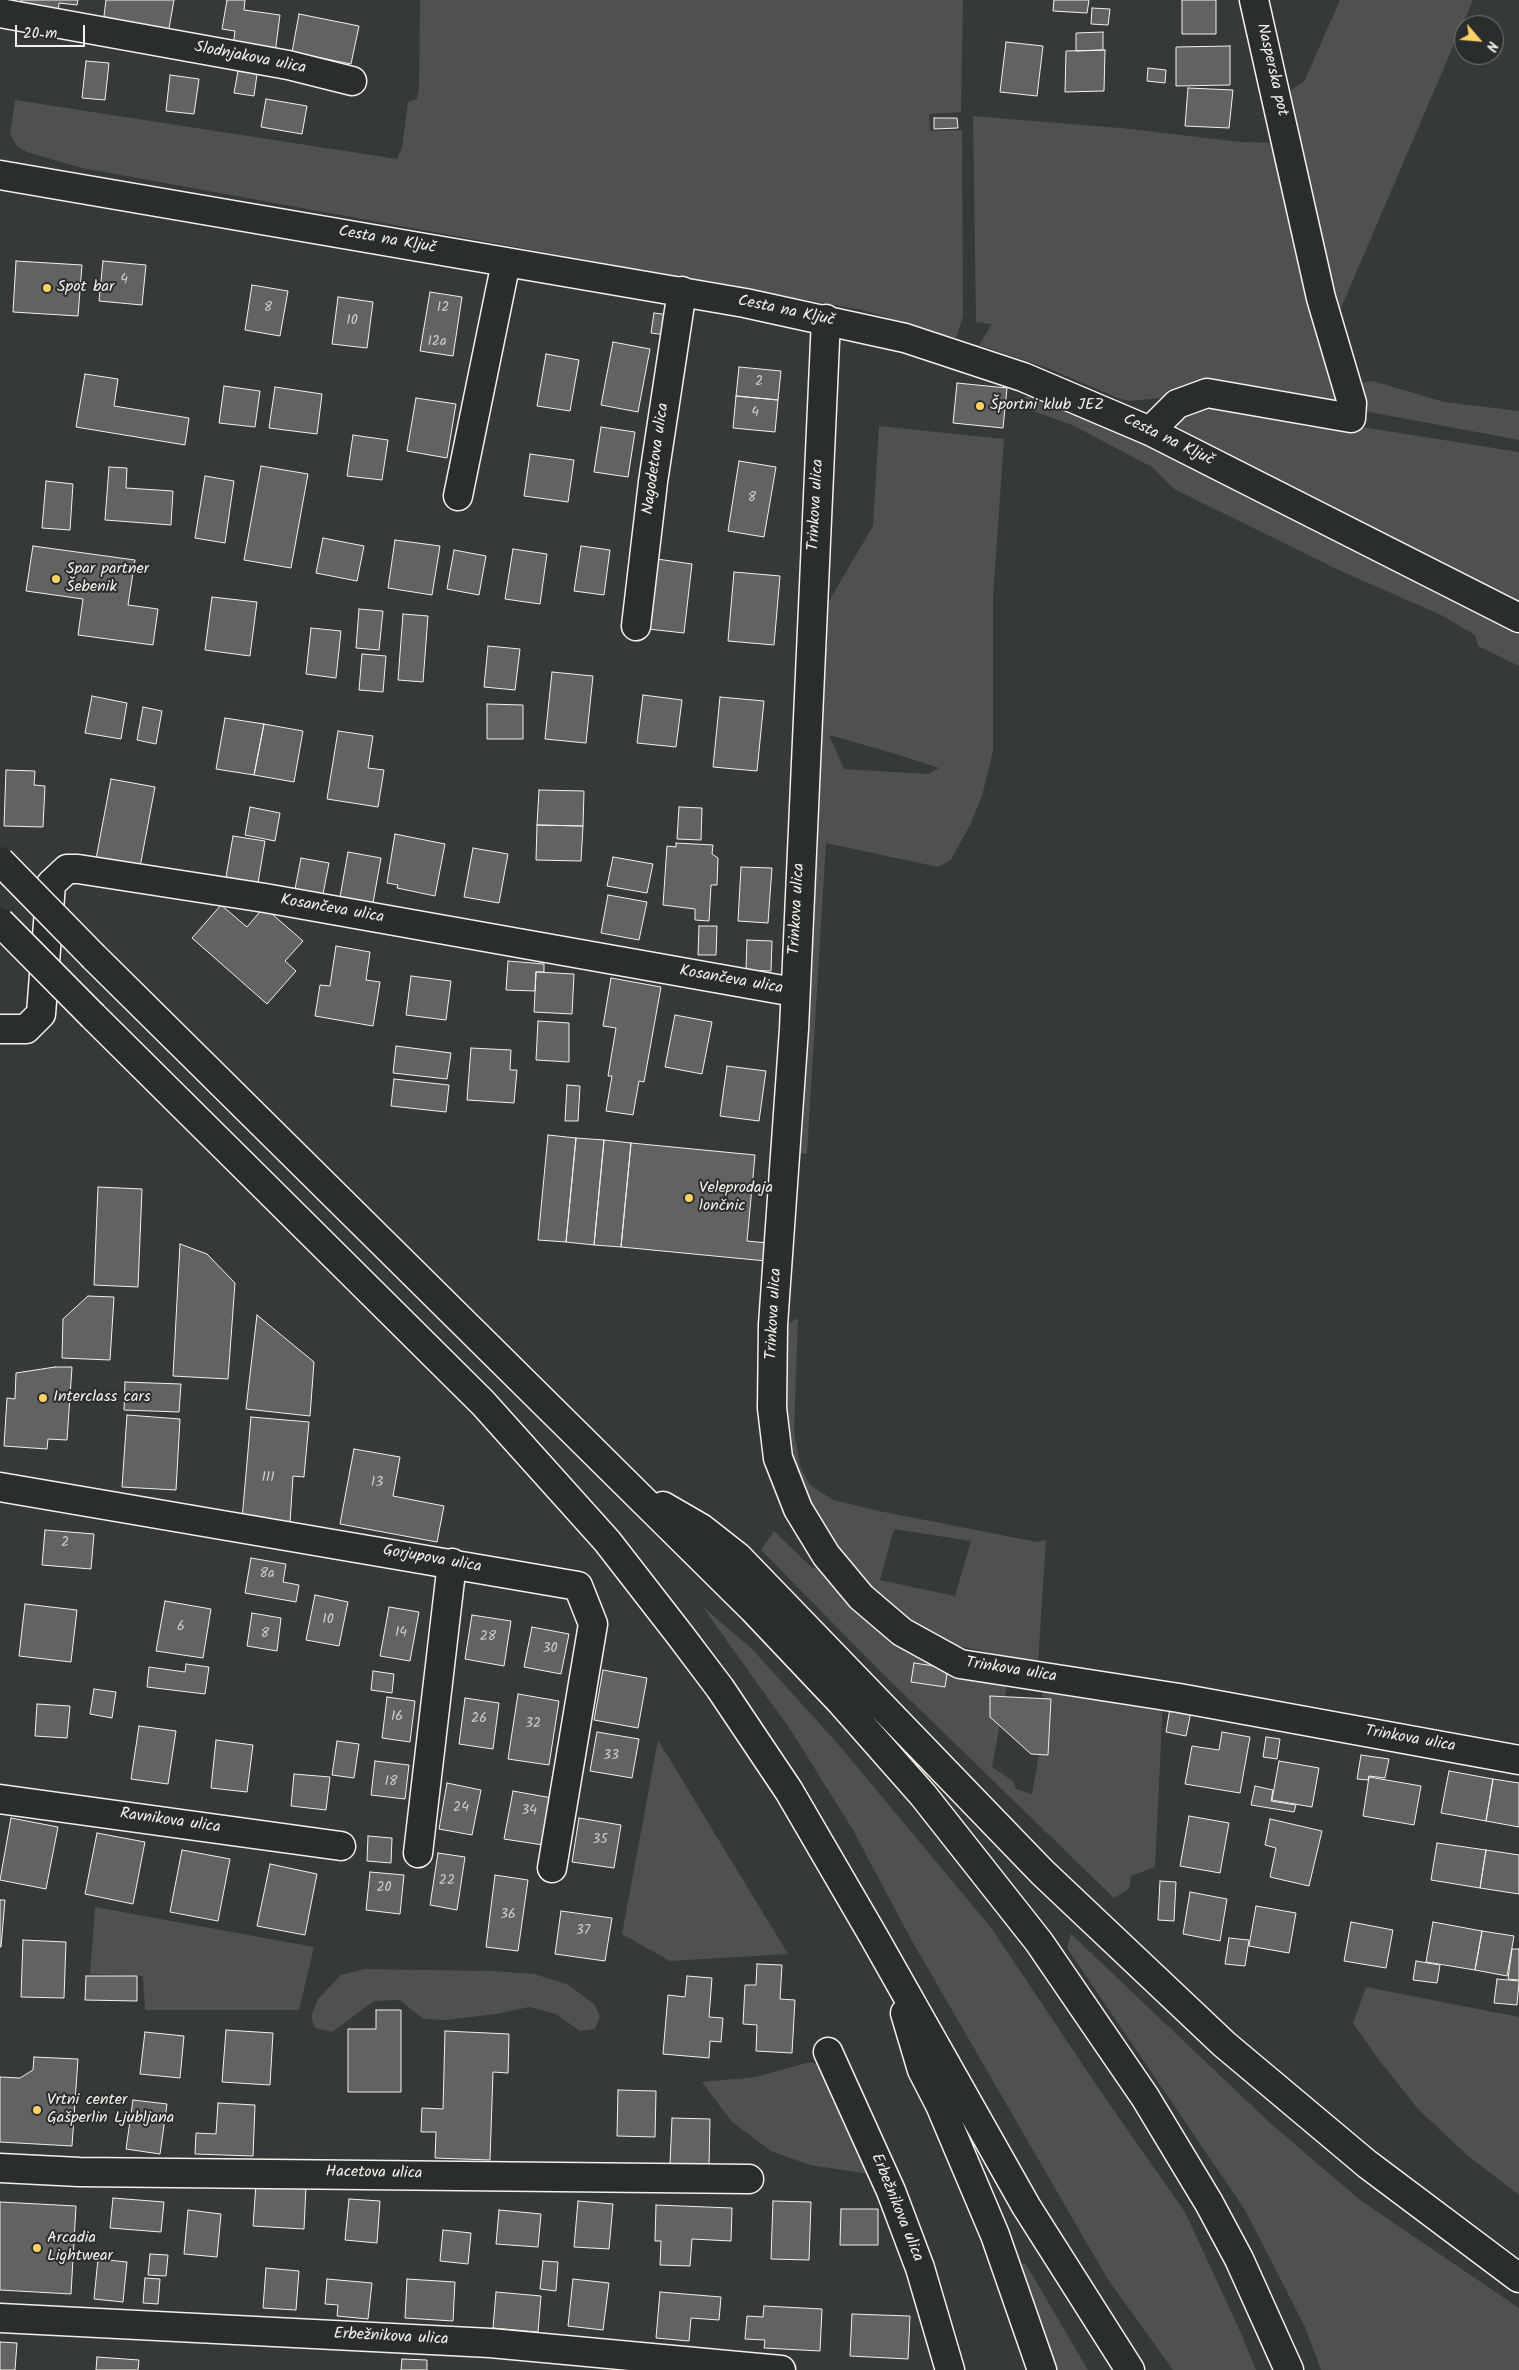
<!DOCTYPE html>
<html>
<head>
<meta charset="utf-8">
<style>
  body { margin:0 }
  #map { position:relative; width:1519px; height:2370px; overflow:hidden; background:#363939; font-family:Kalam,sans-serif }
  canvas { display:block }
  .north { position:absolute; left:1454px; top:15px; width:50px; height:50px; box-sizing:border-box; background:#2a2d2e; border:1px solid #7b7b78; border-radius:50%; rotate:117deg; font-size:14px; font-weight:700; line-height:20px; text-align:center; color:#f4f1e8 }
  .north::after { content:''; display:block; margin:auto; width:18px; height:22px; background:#ffd166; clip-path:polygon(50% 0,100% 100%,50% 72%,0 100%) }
  .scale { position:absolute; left:15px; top:25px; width:70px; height:22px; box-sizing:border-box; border:2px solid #f4f1e8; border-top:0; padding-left:6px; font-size:15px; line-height:18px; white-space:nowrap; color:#f4f1e8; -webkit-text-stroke:4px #2a2d2e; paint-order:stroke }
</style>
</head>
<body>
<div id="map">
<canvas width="1519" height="2370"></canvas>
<div class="north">N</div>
<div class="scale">20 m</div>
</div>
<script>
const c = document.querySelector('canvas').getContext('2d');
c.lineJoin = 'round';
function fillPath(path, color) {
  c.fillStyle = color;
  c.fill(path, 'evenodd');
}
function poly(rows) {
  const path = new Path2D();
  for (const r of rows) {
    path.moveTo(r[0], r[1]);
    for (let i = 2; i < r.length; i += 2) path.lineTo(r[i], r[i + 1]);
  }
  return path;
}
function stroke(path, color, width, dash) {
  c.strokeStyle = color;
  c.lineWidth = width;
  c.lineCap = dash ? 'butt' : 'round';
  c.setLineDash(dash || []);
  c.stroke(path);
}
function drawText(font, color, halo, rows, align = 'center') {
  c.font = font + ' Kalam,sans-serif';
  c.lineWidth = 4;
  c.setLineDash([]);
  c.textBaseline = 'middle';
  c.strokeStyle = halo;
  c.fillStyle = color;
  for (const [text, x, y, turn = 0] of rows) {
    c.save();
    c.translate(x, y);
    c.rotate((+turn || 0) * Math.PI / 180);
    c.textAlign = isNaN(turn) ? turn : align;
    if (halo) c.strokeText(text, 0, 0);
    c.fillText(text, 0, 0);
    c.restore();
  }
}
const green = poly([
  [420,0,963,0,961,112,929,114,930,131,962,130,963,316,956,338,862,310,82,168,27,152,17,146,10,134,15,100,397,159,402,148,408,102,417,99,419,88],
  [1340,0,1473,0,1335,322,1284,94,1304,82],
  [973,116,1120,128,1241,142,1278,143,1339,395,1331,407,1179,389,1161,398,1129,401,1118,398,1045,367,979,345,992,324,976,322],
  [1373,381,1444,402,1519,411,1519,440,1364,411,1359,392,1361,383],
  [1029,394,1108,427,1186,464,1519,633,1519,666,1478,646,1475,635,1439,614,1343,572,1174,489,1152,467,1072,425,1022,407,1022,401],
  [1201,404,1291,420,1306,427,1323,428,1343,424,1519,452,1519,601,1184,432,1175,424,1176,415],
  [879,426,1004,439,993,598,993,751,982,796,971,823,951,860,938,867,826,843,807,1154,795,1153,822,613,873,526],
  [829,735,896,754,939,768,928,774,844,769],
  [798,1318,794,1431,800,1466,810,1485,833,1500,879,1511,1037,1542,1046,1540,1038,1663,938,1641,900,1620,830,1548,786,1454,783,1327],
  [894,1529,971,1541,955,1596,880,1580],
  [774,1531,813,1569,821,1562,1007,1685,992,1767,1013,1781,1016,1789,1032,1794,1048,1701,1042,1696,1045,1685,1163,1700,1155,1867,1131,1876,1129,1889,1114,1898,877,1668,761,1550],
  [702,1606,752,1649,838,1744,992,1929,1101,2092,1185,2212,1240,2331,1256,2370,1173,2370,1107,2278,912,1941,853,1830,792,1732],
  [658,1740,788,1954,670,1961,622,1934],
  [95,1907,314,1947,299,2010,145,2010,143,1976,90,1974],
  [1071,1934,1269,2122,1360,2200,1519,2308,1519,2370,1321,2370,1305,2327,1245,2210,1067,1948],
  [365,1969,492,1971,534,1974,567,1984,594,2004,600,2016,595,2029,580,2031,556,2014,529,2007,496,2014,446,2020,423,2019,400,2000,374,2001,332,2032,315,2028,311,2016,318,1999,341,1975],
  [1366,1987,1519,2017,1519,2195,1467,2155,1419,2110,1379,2060,1353,2023],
  [810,2062,817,2064,825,2070,869,2174,810,2165,771,2151,731,2121,702,2082,756,2077],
  [1025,2263,1088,2370,1053,2370,1020,2265]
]);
const building = poly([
  [21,0,78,0,77,5,59,3,58,14,20,10,21,0],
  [106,0,174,0,168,34,103,24,106,0],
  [227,0,245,0,244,10,280,15,275,53,233,46,235,31,222,29,227,0],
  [1054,0,1089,0,1087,13,1053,11,1054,0],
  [1182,0,1216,0,1216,34,1182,34,1182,0],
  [1092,8,1110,9,1108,25,1091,24,1092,8],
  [299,14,359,26,351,64,292,52,299,14],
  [1103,32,1103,50,1076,51,1076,33,1103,32],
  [1006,42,1043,46,1037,96,1000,92,1006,42],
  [1230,46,1230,85,1176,86,1176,47,1230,46],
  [1105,50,1104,91,1065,92,1066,51,1105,50],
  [86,61,109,63,105,100,82,98,86,61],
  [1148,68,1166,70,1165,83,1147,81,1148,68],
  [238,71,257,74,254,96,234,93,238,71],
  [170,75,199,79,194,114,166,111,170,75],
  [1188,88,1233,90,1229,128,1185,126,1188,88],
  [266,99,307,106,302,134,261,127,266,99],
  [934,118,957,118,958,128,934,129,934,118],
  [16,261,82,265,78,316,13,312,16,261],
  [103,261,146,265,142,305,99,301,103,261],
  [252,285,288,291,280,336,245,330,252,285],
  [430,292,462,297,453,356,420,351,430,292],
  [338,297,373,302,367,348,332,344,338,297],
  [654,313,670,315,667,335,651,333,654,313],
  [613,342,650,349,638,412,601,405,613,342],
  [546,354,579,360,570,411,537,406,546,354],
  [739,367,781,371,778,400,736,396,739,367],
  [85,374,118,379,114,406,189,418,185,445,76,427,85,374],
  [957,383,1007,388,1003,428,953,423,957,383],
  [224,386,260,391,255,427,219,423,224,386],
  [275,387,322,394,317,434,269,428,275,387],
  [736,396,778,400,775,432,733,428,736,396],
  [416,398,456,404,447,458,407,451,416,398],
  [601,427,635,432,628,477,594,472,601,427],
  [353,435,388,440,382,480,347,476,353,435],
  [530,454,574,460,568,502,524,496,530,454],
  [739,461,776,467,764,537,728,531,739,461],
  [261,466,308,474,291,568,244,560,261,466],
  [109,467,127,468,126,488,173,491,171,525,105,520,109,467],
  [205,476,234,481,225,543,195,538,205,476],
  [46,481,73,484,70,530,42,528,46,481],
  [323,538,364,546,357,581,316,573,323,538],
  [395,540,440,546,432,595,388,588,395,540],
  [33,546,135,560,128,605,158,609,153,645,78,635,83,599,26,591,33,546],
  [581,546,610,550,604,595,574,591,581,546],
  [513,549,547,554,540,604,505,599,513,549],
  [454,550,486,556,479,595,447,589,454,550],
  [657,559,692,564,684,633,648,629,657,559],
  [734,572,780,576,774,645,728,641,734,572],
  [212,597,257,602,250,656,205,650,212,597],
  [359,609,383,611,379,650,356,648,359,609],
  [403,614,428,616,423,682,398,680,403,614],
  [311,628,341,631,336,678,306,674,311,628],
  [488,646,520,649,515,690,484,687,488,646],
  [362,654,386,656,383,692,359,690,362,654],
  [552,672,593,676,586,743,545,739,552,672],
  [643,695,682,700,676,747,637,743,643,695],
  [92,696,127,703,121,739,85,733,92,696],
  [720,697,764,701,757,771,713,767,720,697],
  [487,704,523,705,523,739,487,739,487,704],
  [143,707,162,711,156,744,137,740,143,707],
  [225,718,264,724,254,775,216,769,225,718],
  [264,724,303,731,294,782,254,775,264,724],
  [338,731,373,736,368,768,384,770,378,807,327,799,338,731],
  [6,770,35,771,34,785,45,786,43,827,4,826,6,770],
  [111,779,155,787,140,867,96,859,111,779],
  [539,790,584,791,583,826,537,825,539,790],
  [250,807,280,813,275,841,245,835,250,807],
  [679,807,702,808,701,840,677,839,679,807],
  [537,825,583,826,581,861,536,860,537,825],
  [395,834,445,844,435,896,397,888,398,885,387,883,395,834],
  [233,836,265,841,258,883,226,877,233,836],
  [676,843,713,845,712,854,718,858,717,885,711,885,709,921,695,920,695,909,663,905,667,846,676,847,676,843],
  [473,848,508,854,499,903,464,897,473,848],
  [348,852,381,858,373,903,340,897,348,852],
  [613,857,653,864,647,893,607,886,613,857],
  [301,858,329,863,323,894,295,889,301,858],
  [741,867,772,868,768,923,738,921,741,867],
  [608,895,647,902,639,940,601,933,608,895],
  [221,905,247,927,264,907,303,941,285,961,296,971,267,1004,192,938,221,905],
  [699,926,717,926,716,955,698,955,699,926],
  [747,940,772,941,771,971,746,970,747,940],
  [336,946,370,952,366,980,380,982,373,1026,315,1016,320,985,330,986,336,946],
  [508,961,544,964,544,972,536,972,535,991,506,990,508,961],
  [536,972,574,974,572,1014,534,1012,536,972],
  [411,976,451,981,446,1020,406,1015,411,976],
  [611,978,661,987,644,1082,639,1081,633,1115,606,1111,612,1076,608,1076,616,1028,603,1026,611,978],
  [675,1015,712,1022,702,1074,665,1067,675,1015],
  [538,1021,569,1023,569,1062,536,1060,538,1021],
  [396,1046,451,1053,447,1079,393,1073,396,1046],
  [471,1048,511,1050,510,1070,517,1070,514,1103,467,1100,471,1048],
  [727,1066,766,1071,759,1121,720,1116,727,1066],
  [394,1079,449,1085,446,1112,391,1106,394,1079],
  [567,1085,580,1086,578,1121,565,1121,567,1085],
  [548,1135,576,1138,566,1242,538,1240,548,1135],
  [576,1138,604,1140,594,1245,566,1242,576,1138],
  [604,1140,631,1143,621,1247,594,1245,604,1140],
  [631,1143,755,1155,747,1241,768,1243,766,1261,621,1247,631,1143],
  [98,1187,142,1189,138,1287,94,1285,98,1187],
  [180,1244,207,1254,235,1283,228,1379,173,1376,180,1244],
  [88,1296,114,1297,110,1360,62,1358,63,1319,88,1296],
  [257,1315,314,1362,310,1416,246,1409,257,1315],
  [55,1367,72,1367,67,1440,48,1439,47,1449,4,1446,7,1398,15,1399,16,1373,55,1367],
  [125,1382,181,1384,179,1412,124,1410,125,1382],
  [127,1415,180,1419,176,1490,122,1487,127,1415],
  [251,1417,309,1422,304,1477,293,1476,290,1523,242,1519,251,1417],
  [354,1449,400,1457,393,1496,444,1506,437,1542,340,1524,354,1449],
  [45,1530,94,1534,91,1569,42,1565,45,1530],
  [251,1558,286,1564,283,1582,299,1585,296,1602,245,1593,251,1558],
  [315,1595,348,1602,339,1646,306,1640,315,1595],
  [165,1601,211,1609,203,1658,156,1651,165,1601],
  [25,1604,77,1610,71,1662,19,1656,25,1604],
  [389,1607,419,1612,410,1661,380,1656,389,1607],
  [252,1613,281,1618,277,1651,247,1646,252,1613],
  [472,1615,511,1621,504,1666,465,1659,472,1615],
  [532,1627,569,1634,561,1674,524,1667,532,1627],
  [914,1663,948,1668,945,1687,911,1682,914,1663],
  [186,1664,209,1667,205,1694,147,1687,149,1667,185,1672,186,1664],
  [603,1670,647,1678,638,1728,594,1720,603,1670],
  [373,1671,394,1674,392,1693,371,1690,373,1671],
  [94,1689,116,1692,112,1718,90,1714,94,1689],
  [518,1694,559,1701,549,1765,508,1759,518,1694],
  [990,1696,1051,1699,1048,1755,1031,1754,990,1717,990,1696],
  [387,1697,415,1701,410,1742,382,1738,387,1697],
  [465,1698,499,1703,493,1749,459,1744,465,1698],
  [37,1704,70,1706,67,1738,35,1736,37,1704],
  [1170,1708,1191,1712,1186,1736,1166,1732,1170,1708],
  [139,1726,176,1731,168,1784,131,1779,139,1726],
  [597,1732,639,1739,632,1778,590,1771,597,1732],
  [1222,1732,1250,1737,1240,1793,1185,1784,1192,1746,1219,1750,1222,1732],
  [1266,1737,1280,1739,1277,1759,1263,1757,1266,1737],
  [216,1740,253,1745,247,1792,211,1788,216,1740],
  [337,1741,359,1744,354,1778,332,1775,337,1741],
  [1361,1755,1389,1759,1385,1778,1369,1776,1368,1780,1357,1779,1361,1755],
  [375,1761,409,1765,405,1799,371,1795,375,1761],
  [1279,1761,1319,1768,1312,1807,1272,1800,1279,1761],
  [1449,1771,1493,1779,1486,1821,1441,1813,1449,1771],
  [294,1774,330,1777,326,1810,291,1806,294,1774],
  [1369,1777,1421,1786,1414,1825,1363,1816,1369,1777],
  [1493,1779,1519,1783,1519,1827,1486,1821,1493,1779],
  [447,1783,481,1790,472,1835,439,1829,447,1783],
  [1255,1786,1273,1790,1271,1801,1296,1805,1294,1812,1251,1805,1255,1786],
  [513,1791,552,1798,543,1845,504,1839,513,1791],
  [1189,1816,1229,1823,1220,1873,1180,1866,1189,1816],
  [11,1818,58,1827,46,1889,0,1880,11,1818],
  [579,1818,621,1825,614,1868,572,1862,579,1818],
  [1270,1819,1322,1831,1309,1886,1270,1877,1276,1848,1265,1845,1270,1819],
  [97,1833,145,1842,133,1904,85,1894,97,1833],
  [368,1836,392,1838,391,1863,367,1861,368,1836],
  [1437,1843,1486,1850,1480,1888,1431,1880,1437,1843],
  [182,1850,230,1859,218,1921,170,1912,182,1850],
  [1486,1850,1519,1855,1519,1894,1480,1888,1486,1850],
  [438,1853,465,1857,457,1910,430,1905,438,1853],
  [270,1864,317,1874,305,1935,257,1926,270,1864],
  [370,1872,404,1875,400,1914,366,1910,370,1872],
  [495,1875,528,1880,518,1951,486,1947,495,1875],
  [1160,1881,1176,1882,1174,1921,1158,1920,1160,1881],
  [1190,1892,1227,1899,1220,1941,1183,1934,1190,1892],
  [0,1900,5,1900,1,1947,0,1947,0,1900],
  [1256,1906,1296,1913,1289,1953,1249,1946,1256,1906],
  [561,1911,612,1918,605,1961,555,1954,561,1911],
  [1351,1922,1393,1930,1386,1968,1344,1961,1351,1922],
  [1433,1922,1482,1931,1475,1970,1426,1962,1433,1922],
  [1482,1931,1514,1936,1507,1976,1475,1970,1482,1931],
  [1229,1938,1249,1940,1245,1966,1225,1964,1229,1938],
  [23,1940,66,1942,64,1998,21,1997,23,1940],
  [1512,1949,1519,1949,1519,1980,1508,1979,1512,1949],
  [1416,1961,1440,1965,1437,1983,1413,1980,1416,1961],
  [757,1964,782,1965,780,1999,795,2000,792,2053,756,2051,757,2025,743,2024,745,1985,756,1985,757,1964],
  [86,1976,137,1976,137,2001,85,2000,86,1976],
  [687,1976,712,1978,709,2017,723,2018,721,2042,710,2041,709,2058,663,2054,668,1995,685,1997,687,1976],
  [1497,1979,1519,1981,1517,2005,1494,2003,1497,1979],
  [376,2010,401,2010,401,2092,348,2092,348,2029,376,2029,376,2010],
  [226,2030,273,2033,270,2085,222,2082,226,2030],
  [445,2031,509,2034,508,2073,493,2072,490,2160,435,2158,436,2132,421,2132,422,2108,443,2109,445,2031],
  [145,2032,184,2036,180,2078,140,2074,145,2032],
  [34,2057,78,2059,72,2146,0,2142,0,2077,20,2078,33,2070,34,2057],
  [618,2090,656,2091,655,2137,617,2136,618,2090],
  [133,2100,167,2104,160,2154,126,2149,133,2100],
  [218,2103,255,2105,253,2156,195,2154,196,2133,216,2134,218,2103],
  [672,2118,710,2119,709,2165,670,2164,672,2118],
  [256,2184,306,2187,304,2229,253,2226,256,2184],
  [113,2198,164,2202,161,2232,110,2228,113,2198],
  [349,2199,380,2201,377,2243,345,2240,349,2199],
  [578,2201,613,2204,609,2249,574,2247,578,2201],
  [773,2201,811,2202,809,2260,771,2259,773,2201],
  [0,2202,76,2206,71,2294,0,2290,0,2202],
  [656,2205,732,2208,731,2241,692,2239,690,2266,660,2265,661,2241,655,2241,656,2205],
  [841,2209,878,2209,878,2245,840,2245,841,2209],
  [188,2210,221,2214,217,2257,184,2254,188,2210],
  [499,2210,541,2214,538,2247,496,2244,499,2210],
  [443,2230,471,2233,468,2264,440,2261,443,2230],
  [150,2254,168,2255,166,2276,148,2275,150,2254],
  [98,2259,127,2262,123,2302,94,2299,98,2259],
  [543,2261,558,2262,556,2291,540,2289,543,2261],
  [266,2268,299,2271,296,2310,263,2308,266,2268],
  [145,2278,160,2279,158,2304,143,2303,145,2278],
  [327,2279,372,2283,368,2319,337,2316,338,2305,325,2304,327,2279],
  [407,2279,455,2282,453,2321,405,2318,407,2279],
  [573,2279,609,2283,603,2330,568,2326,573,2279],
  [496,2292,541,2296,538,2332,493,2328,496,2292],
  [660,2292,721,2297,719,2320,691,2318,689,2341,656,2338,660,2292],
  [764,2306,822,2309,820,2351,764,2348,765,2340,745,2339,747,2316,763,2317,764,2306],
  [852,2314,910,2316,908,2359,850,2356,852,2314],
  [0,2342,17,2343,15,2370,0,2370,0,2342],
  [97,2357,139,2360,138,2370,96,2370,97,2357],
  [402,2359,427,2360,427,2370,401,2370,402,2359]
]);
const minor = poly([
  [0,13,288,65,352,81],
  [0,175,745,303,905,338,1023,377,1150,431,1519,618],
  [826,319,794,1029,773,1325,772,1408,778,1458,798,1509,826,1555,861,1597,902,1632,960,1664,1179,1698,1519,1760],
  [1150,431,1177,404,1207,393,1351,418,1352,403,1321,298,1254,0],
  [458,496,506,262],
  [636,626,653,482,682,291],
  [0,1029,26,1029,41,1014,51,884,67,869,78,869,265,898,794,992],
  [0,1487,578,1586,593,1624,552,1868],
  [0,1799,341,1846],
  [418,1853,452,1563],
  [828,2052,891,2191,920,2268,950,2370],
  [0,2168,79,2172,749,2179],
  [0,2318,490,2343,781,2370]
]);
const highway = poly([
  [94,957,753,1609,841,1702,923,1795,1039,1942,1145,2097,1209,2203,1239,2259,1289,2370],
  [93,1016,483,1403,607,1541,680,1635,720,1688,789,1791,874,1937,1026,2206,1130,2370],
  [663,1506,701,1528,738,1557,1042,1872,1224,2044,1367,2164,1519,2278],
  [905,2013,922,2070,940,2105,995,2235,1042,2370]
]);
const highwayBridge = poly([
  [0,861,94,957],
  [0,922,93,1016]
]);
const markers = [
  [47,288,5,"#ffd166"],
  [980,406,5,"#ffd166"],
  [56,579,5,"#ffd166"],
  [689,1198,5,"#ffd166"],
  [43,1398,5,"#ffd166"],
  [37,2110,5,"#ffd166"],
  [37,2248,5,"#ffd166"]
];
const numberNames = [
  ["4",124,281],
  ["8",268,309],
  ["12",443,309],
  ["10",352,322],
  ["12a",437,343],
  ["2",759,383],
  ["4",755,414],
  ["8",752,499],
  ["111",268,1479],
  ["13",377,1484],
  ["2",65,1544],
  ["8a",267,1575],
  ["10",328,1621],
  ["6",181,1628],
  ["14",401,1634],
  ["8",265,1635],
  ["28",488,1638],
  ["30",550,1650],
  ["16",397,1718],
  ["26",479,1720],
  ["32",533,1725],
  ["33",611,1757],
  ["18",391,1783],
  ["24",461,1809],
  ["34",529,1812],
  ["35",600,1841],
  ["22",447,1882],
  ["20",384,1889],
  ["36",508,1916],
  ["37",583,1932]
];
const streetNames = [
  ["Slodnjakova ulica",250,59,11],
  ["Nasperska pot",1271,70,77],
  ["Cesta na Ključ",387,241,10],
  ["Cesta na Ključ",786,312,12],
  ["Cesta na Ključ",1168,441,26],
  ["Nagodetova ulica",657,459,-82],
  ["Trinkova ulica",817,505,-87],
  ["Trinkova ulica",798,909,-87],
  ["Kosančeva ulica",332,910,10],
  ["Kosančeva ulica",731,981,10],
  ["Trinkova ulica",775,1314,-87],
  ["Gorjupova ulica",432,1560,10],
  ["Trinkova ulica",1011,1671,9],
  ["Trinkova ulica",1410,1740,10],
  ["Ravnikova ulica",170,1822,8],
  ["Hacetova ulica",374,2174,1],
  ["Erbežnikova ulica",896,2208,68],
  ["Erbežnikova ulica",391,2338,3]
];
const poiNames = [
  ["Spot bar",57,288],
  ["Športni klub JEZ",990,406],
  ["Spar partner",66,570],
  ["Šebenik",66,588],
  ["Veleprodaja",699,1189],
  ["lončnic",699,1207],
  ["Interclass cars",53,1398],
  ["Vrtni center",47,2101],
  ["Gašperlin Ljubljana",47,2119],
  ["Arcadia",47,2239],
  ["Lightwear",47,2257]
];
fillPath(green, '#4e514f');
fillPath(building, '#616362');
stroke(building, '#f4f1e8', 1);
stroke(minor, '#f4f1e8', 31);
stroke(highway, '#f4f1e8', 31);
stroke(minor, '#2a2d2e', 28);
stroke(highway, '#2a2d2e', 28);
stroke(highwayBridge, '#f4f1e8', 31, []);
stroke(highwayBridge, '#2a2d2e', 28);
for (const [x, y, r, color] of markers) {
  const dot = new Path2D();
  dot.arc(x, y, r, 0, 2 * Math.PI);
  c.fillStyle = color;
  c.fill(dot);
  stroke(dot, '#2a2d2e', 2);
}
drawText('14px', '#cfcec6', null, numberNames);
drawText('16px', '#f4f1e8', '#2a2d2e', streetNames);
drawText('16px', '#f4f1e8', '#2a2d2e', poiNames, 'left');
</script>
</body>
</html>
